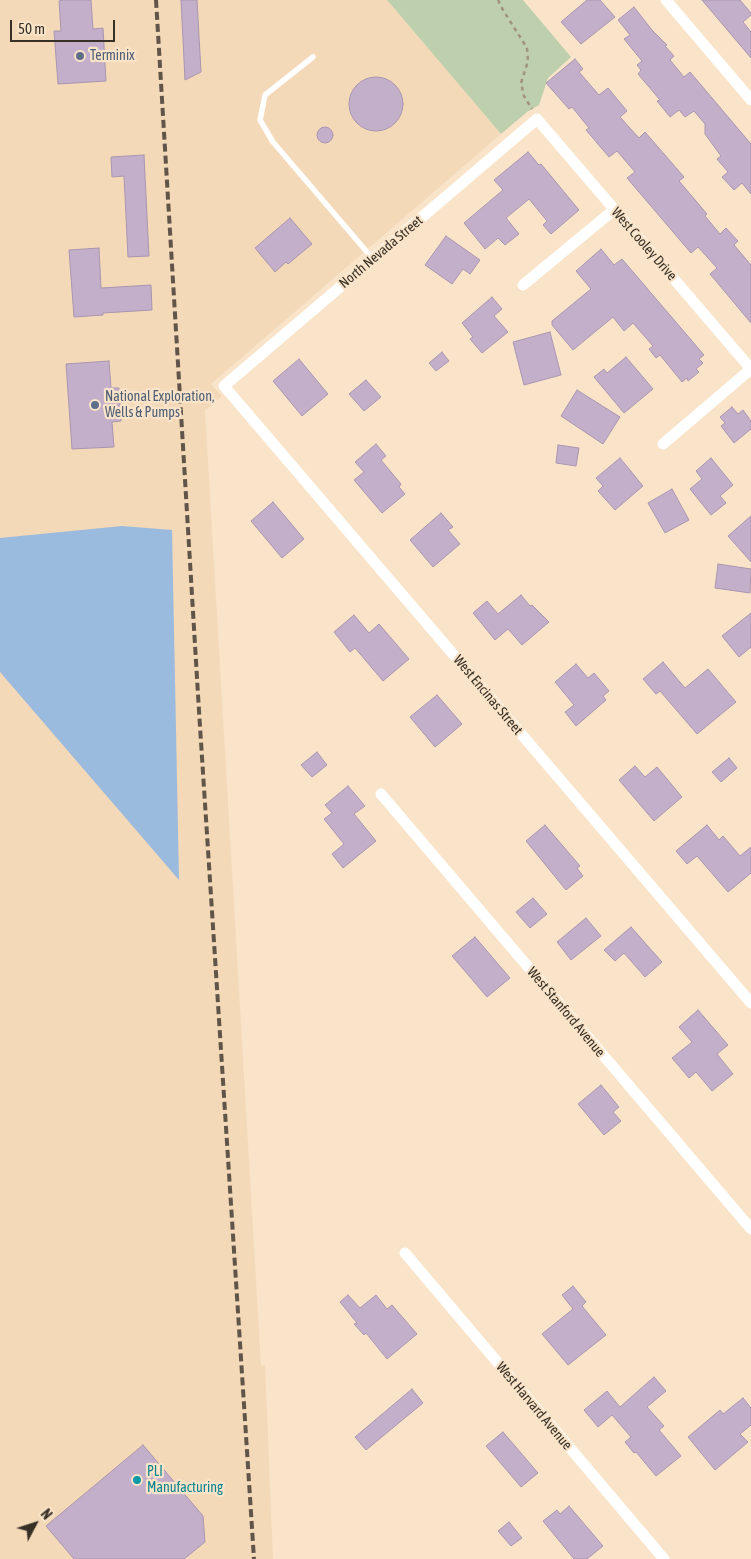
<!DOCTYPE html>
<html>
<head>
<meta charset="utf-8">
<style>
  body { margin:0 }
  #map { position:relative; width:751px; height:1559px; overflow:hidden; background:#f9e4c9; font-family:"Asap Condensed",sans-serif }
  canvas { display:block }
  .north { position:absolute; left:10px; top:1499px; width:50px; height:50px; -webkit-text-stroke:4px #f9e4c9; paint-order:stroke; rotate:50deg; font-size:14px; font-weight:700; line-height:20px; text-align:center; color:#383026 }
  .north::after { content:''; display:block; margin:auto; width:18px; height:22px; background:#383026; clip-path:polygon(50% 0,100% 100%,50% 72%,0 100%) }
  .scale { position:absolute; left:10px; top:20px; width:105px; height:22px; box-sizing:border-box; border:2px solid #383026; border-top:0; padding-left:6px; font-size:15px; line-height:18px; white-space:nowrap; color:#383026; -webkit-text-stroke:4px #f9e4c9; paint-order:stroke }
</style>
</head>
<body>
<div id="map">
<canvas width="751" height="1559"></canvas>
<div class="north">N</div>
<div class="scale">50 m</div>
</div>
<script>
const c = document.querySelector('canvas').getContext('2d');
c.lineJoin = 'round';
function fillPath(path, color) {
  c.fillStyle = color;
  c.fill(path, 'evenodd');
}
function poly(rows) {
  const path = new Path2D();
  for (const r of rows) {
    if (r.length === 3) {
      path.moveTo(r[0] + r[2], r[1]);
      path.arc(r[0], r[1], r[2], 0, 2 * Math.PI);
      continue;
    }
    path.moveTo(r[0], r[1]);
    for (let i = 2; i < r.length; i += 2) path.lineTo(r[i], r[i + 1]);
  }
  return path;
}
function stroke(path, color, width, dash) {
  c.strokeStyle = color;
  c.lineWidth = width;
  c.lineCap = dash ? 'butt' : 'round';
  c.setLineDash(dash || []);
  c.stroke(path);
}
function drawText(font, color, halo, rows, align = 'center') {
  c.font = font + ' "Asap Condensed",sans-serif';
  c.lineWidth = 4.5;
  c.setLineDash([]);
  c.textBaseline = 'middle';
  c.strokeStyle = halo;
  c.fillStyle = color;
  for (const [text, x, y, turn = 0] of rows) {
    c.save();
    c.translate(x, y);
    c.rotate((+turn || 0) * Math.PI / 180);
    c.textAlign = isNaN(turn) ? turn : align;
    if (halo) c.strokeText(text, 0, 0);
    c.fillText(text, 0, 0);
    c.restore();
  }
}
const built = poly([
  [0,0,387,0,501,134,211,384,222,396,205,411,261,1365,265,1366,273,1559,0,1559]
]);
const green = poly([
  [387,0,523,0,571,57,548,78,539,105,527,112,501,134]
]);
const water = poly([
  [122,526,172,530,179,880,0,672,0,538]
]);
const building = poly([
  [62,0,91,0,93,29,103,28,106,81,58,84,54,31,61,31,59,1,62,0],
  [181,0,197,0,201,72,185,80,181,0],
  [587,0,600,0,615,17,581,44,561,22,587,0],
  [702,0,740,0,751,13,751,15,743,22,751,32,751,58,702,0],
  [634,7,652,30,667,45,665,46,674,56,670,60,684,77,690,72,751,144,751,194,742,183,734,190,722,177,728,172,717,159,721,156,705,134,705,124,694,111,685,117,679,110,670,117,657,101,660,100,638,74,641,70,637,65,642,61,624,39,630,35,618,20,634,7],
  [575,59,583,69,579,72,599,95,608,88,627,111,620,117,639,138,645,132,684,177,679,181,707,214,705,216,720,234,726,228,738,241,734,245,751,265,751,323,710,274,717,268,698,247,691,253,627,178,635,172,617,151,609,157,586,130,589,128,572,107,569,109,546,83,575,59],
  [376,104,27],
  [325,135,8],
  [528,152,539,165,541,164,579,210,551,234,543,225,547,221,529,199,506,218,519,234,505,245,498,238,485,249,464,223,503,190,494,180,528,152],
  [144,155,149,256,128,257,124,176,112,177,111,157,144,155],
  [290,218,312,244,288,264,286,262,275,272,255,248,290,218],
  [446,236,480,260,470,274,463,269,452,284,425,265,446,236],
  [99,248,101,288,151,285,152,310,103,313,103,315,74,317,69,250,99,248],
  [601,249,614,265,622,259,704,355,699,359,703,363,696,369,699,372,688,381,687,378,682,382,660,355,656,358,649,349,653,346,633,323,624,331,613,317,573,350,552,325,552,321,591,289,576,271,601,249],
  [492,297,502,309,494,316,508,332,482,353,470,339,473,337,462,323,492,297],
  [550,332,561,375,524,385,513,342,550,332],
  [442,352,449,361,436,371,429,363,442,352],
  [626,357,653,389,624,413,594,377,604,369,607,373,626,357],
  [299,359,328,394,302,416,273,381,299,359],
  [109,361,111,388,119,388,121,421,112,422,114,447,72,449,66,364,109,361],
  [366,380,381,397,364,411,349,394,366,380],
  [577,390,620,417,603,444,561,416,577,390],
  [732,407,738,414,743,410,751,421,751,429,734,443,721,426,725,423,720,417,732,407],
  [376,444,386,456,381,460,401,484,399,487,405,494,382,513,354,480,364,472,355,462,376,444],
  [558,445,579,448,576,466,556,463,558,445],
  [620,458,643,486,615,510,598,491,603,486,596,478,620,458],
  [711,458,733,485,720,496,726,503,711,515,690,489,702,479,696,471,711,458],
  [672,489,689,520,665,533,648,503,672,489],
  [273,502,304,539,282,558,251,521,273,502],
  [441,513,453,527,448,530,460,544,433,567,410,540,441,513],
  [751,516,751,562,728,536,751,516],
  [718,564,751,569,750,593,715,588,718,564],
  [521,595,530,606,532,605,549,622,522,645,508,629,495,640,473,613,487,601,498,614,521,595],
  [751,613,751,647,739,657,722,636,751,613],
  [354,615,369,633,379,624,409,659,383,681,355,648,350,652,334,632,354,615],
  [663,662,685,688,708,669,736,702,697,734,660,691,656,694,643,679,663,662],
  [576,664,588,678,594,673,609,691,603,696,606,700,576,726,565,712,574,705,555,682,576,664],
  [437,695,462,724,435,747,410,717,437,695],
  [317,752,327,765,312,777,301,765,317,752],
  [729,758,737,768,721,782,712,772,729,758],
  [635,766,645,777,657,767,682,797,654,821,619,780,635,766],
  [348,786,365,806,354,814,376,841,343,868,332,854,344,844,324,819,332,813,325,805,348,786],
  [545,825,580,866,577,868,583,876,566,890,526,841,545,825],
  [707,825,719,840,723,836,740,856,751,847,751,873,728,892,697,856,687,864,676,851,707,825],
  [533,898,547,914,530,928,516,912,533,898],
  [586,918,601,936,571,960,557,942,586,918],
  [631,927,662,962,645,977,624,953,615,961,604,950,631,927],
  [475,937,510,978,487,997,452,956,475,937],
  [698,1010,728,1045,717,1054,733,1074,712,1091,696,1072,689,1078,672,1058,692,1042,679,1027,698,1010],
  [601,1085,619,1107,613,1112,621,1121,604,1135,578,1104,601,1085],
  [573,1286,586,1302,582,1306,606,1335,568,1365,542,1334,573,1309,562,1295,573,1286],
  [348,1295,360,1308,376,1295,387,1309,392,1305,417,1334,387,1359,366,1333,364,1335,354,1324,357,1323,340,1302,348,1295],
  [654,1377,666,1391,647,1407,664,1426,659,1430,681,1456,656,1476,636,1452,634,1453,625,1442,631,1437,612,1415,598,1427,584,1410,607,1391,620,1407,654,1377],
  [412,1389,423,1403,366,1450,355,1437,412,1389],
  [743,1398,751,1408,751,1425,740,1434,748,1442,715,1470,688,1437,720,1410,723,1414,743,1398],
  [503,1432,538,1473,521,1487,486,1446,503,1432],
  [143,1445,203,1516,205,1542,184,1559,74,1559,46,1526,143,1445],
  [569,1506,603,1546,587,1559,574,1559,543,1521,557,1510,560,1514,569,1506],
  [509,1522,522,1538,511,1546,498,1531,509,1522]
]);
const path = poly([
  [498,0,503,10,527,48,528,61,521,83,524,96,532,109]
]);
const lane = poly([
  [313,57,265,95,260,120,273,142,373,259]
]);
const street = poly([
  [666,0,751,100],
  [523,285,615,209],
  [751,369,537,119,224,386,751,1003],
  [663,444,751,369],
  [381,794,751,1229],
  [405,1253,664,1559]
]);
const rail = poly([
  [156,0,199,711,254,1559]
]);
const markers = [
  [80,56,5,"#5c6f8a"],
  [95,405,5,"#5c6f8a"],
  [137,1480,5,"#0f9aa8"]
];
const serviceNames = [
  ["Terminix",90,56],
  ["National Exploration,",105,397],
  ["Wells & Pumps",105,413]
];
const streetNames = [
  ["West Cooley Drive",644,244,49],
  ["North Nevada Street",381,252,-40],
  ["West Encinas Street",488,695,50],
  ["West Stanford Avenue",566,1012,50],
  ["West Harvard Avenue",534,1406,50]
];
const cultureNames = [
  ["PLI",147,1472],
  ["Manufacturing",147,1488]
];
fillPath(built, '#f3d9b8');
fillPath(green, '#bdcfac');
fillPath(water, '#9abade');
fillPath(building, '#c3afc9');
stroke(building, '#aa96b0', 1);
stroke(path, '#a29380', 2.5, [4, 4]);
stroke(lane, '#fff', 5.5);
stroke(street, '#fff', 11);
stroke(rail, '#605548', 4, [8, 4]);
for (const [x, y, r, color] of markers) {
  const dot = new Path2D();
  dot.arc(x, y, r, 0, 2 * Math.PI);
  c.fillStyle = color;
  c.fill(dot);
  stroke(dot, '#f9e4c9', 2);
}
drawText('14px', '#4e5e75', '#f9e4c9', serviceNames, 'left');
drawText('14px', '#383026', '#f9e4c9', streetNames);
drawText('14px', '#0d838f', '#f9e4c9', cultureNames, 'left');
</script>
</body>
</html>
